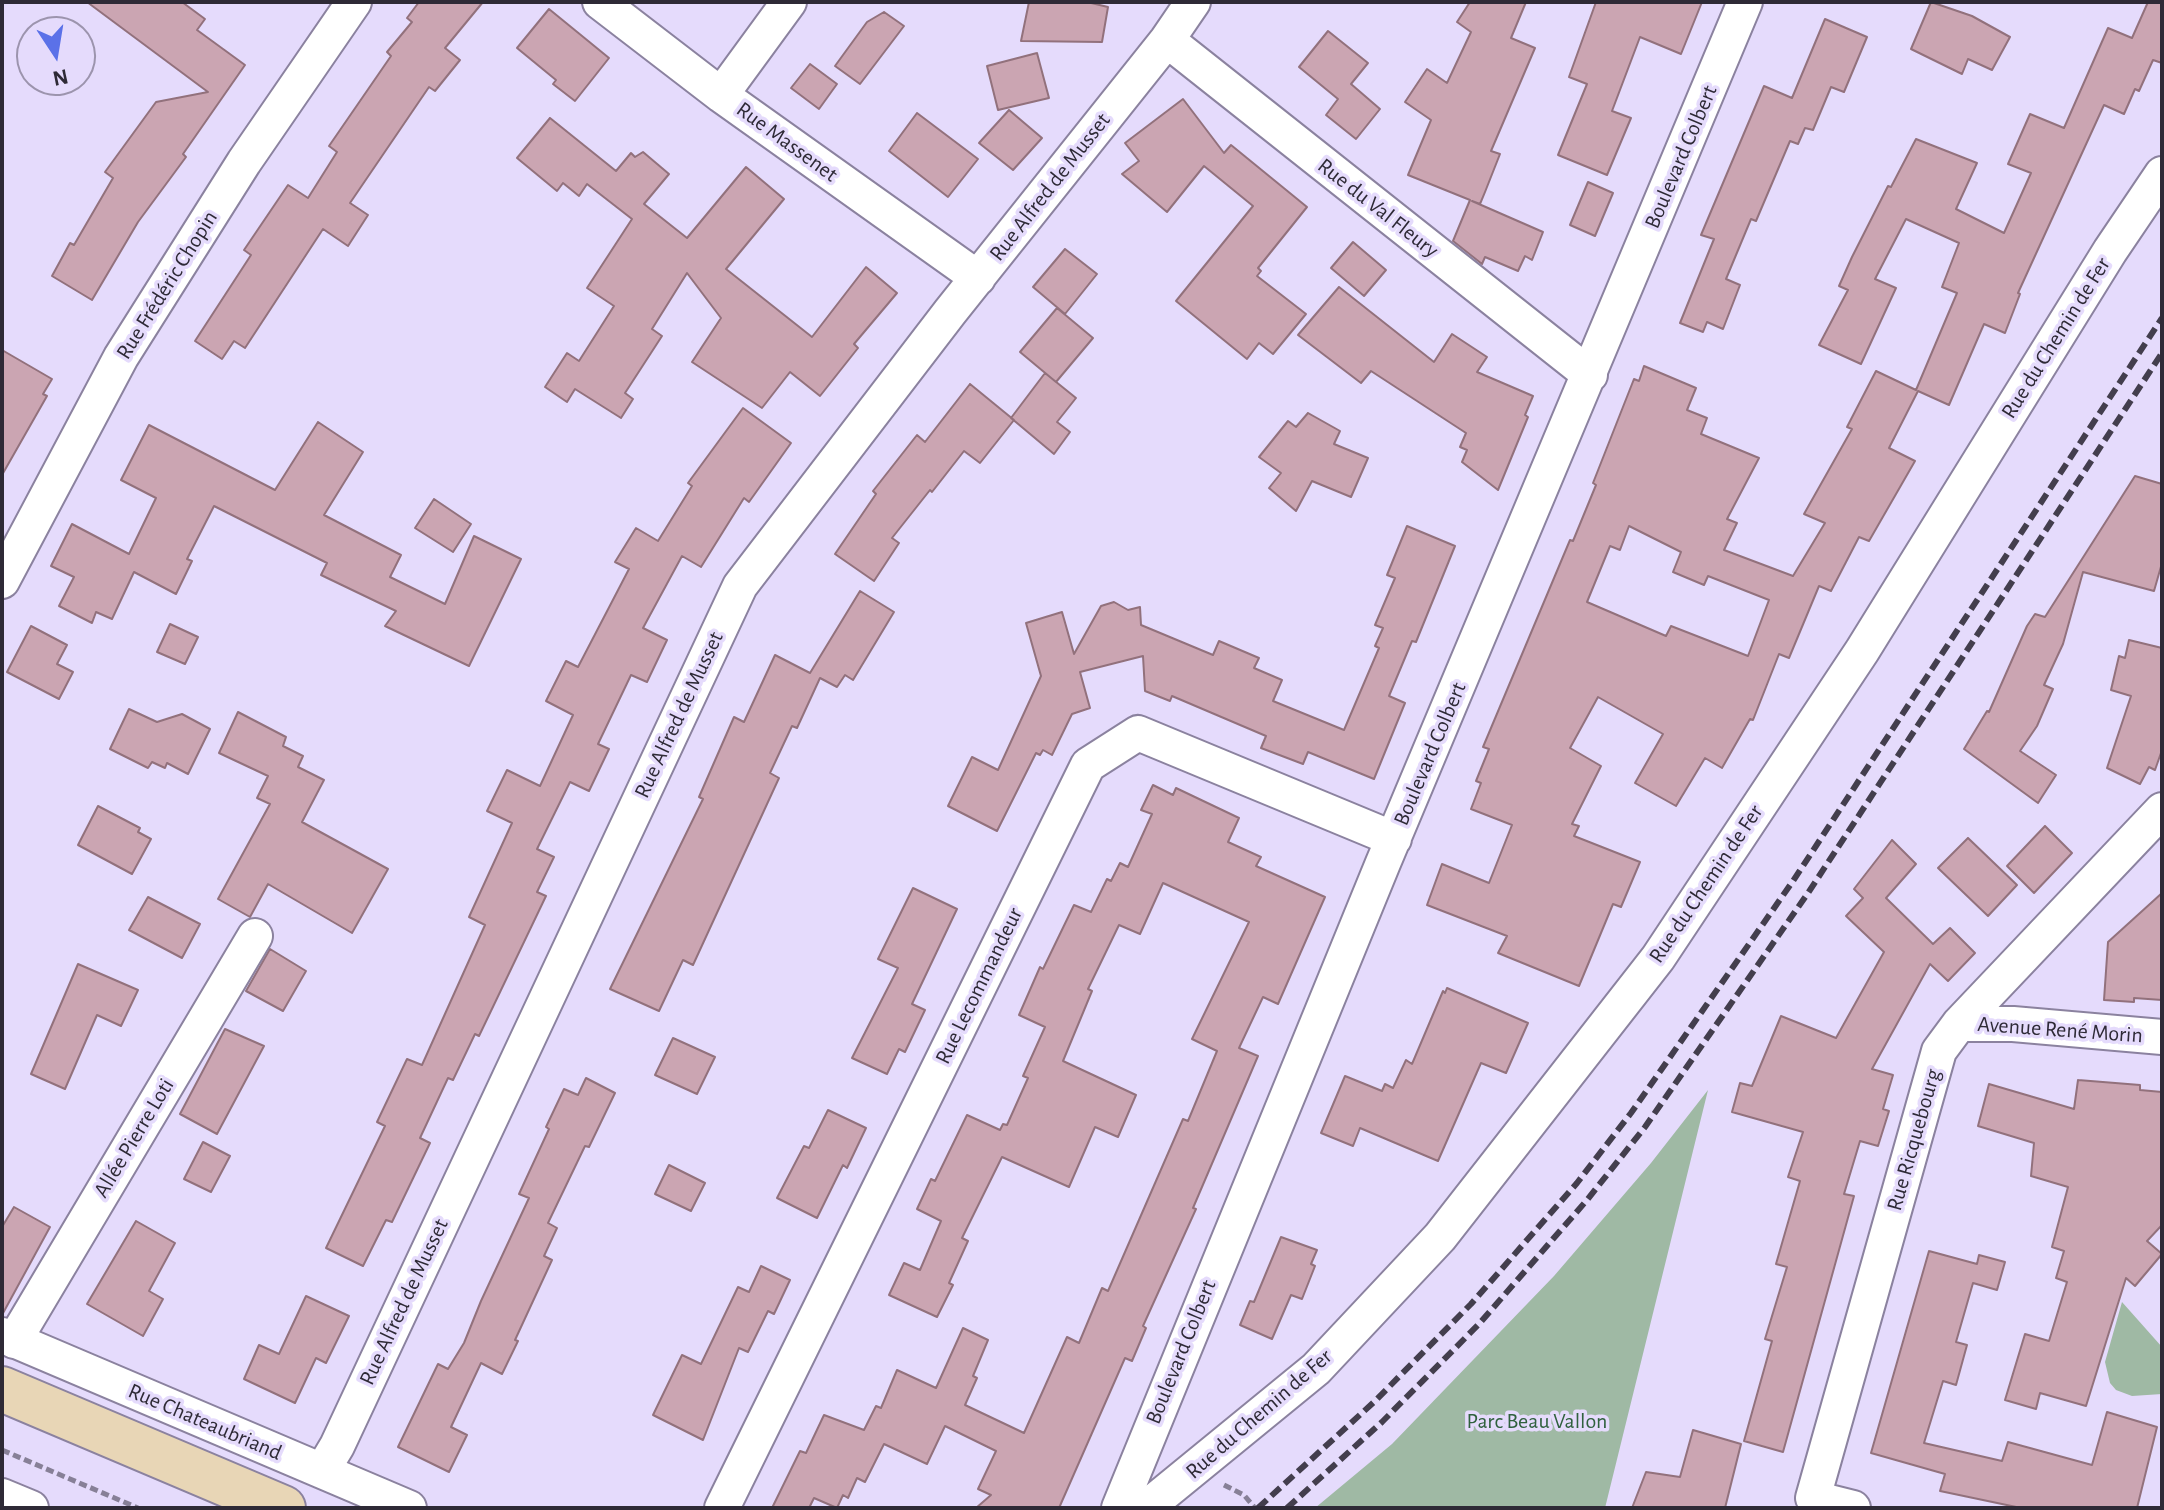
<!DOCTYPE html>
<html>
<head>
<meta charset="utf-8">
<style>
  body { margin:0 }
  #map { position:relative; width:2164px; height:1510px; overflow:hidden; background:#e5dbfc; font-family:"Alegreya Sans",sans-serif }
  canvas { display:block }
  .frame { position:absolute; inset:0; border:4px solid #2e2a36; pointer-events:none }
  .north { position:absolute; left:16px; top:16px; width:80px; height:80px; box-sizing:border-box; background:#e5dbfc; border:2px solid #9c94ad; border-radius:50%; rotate:168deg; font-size:22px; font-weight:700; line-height:32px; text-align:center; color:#2e2a36 }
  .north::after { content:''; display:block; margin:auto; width:28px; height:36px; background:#5b71e8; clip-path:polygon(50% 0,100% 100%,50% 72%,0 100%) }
</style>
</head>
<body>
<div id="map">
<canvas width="2164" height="1510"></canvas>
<div class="frame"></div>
<div class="north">N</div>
</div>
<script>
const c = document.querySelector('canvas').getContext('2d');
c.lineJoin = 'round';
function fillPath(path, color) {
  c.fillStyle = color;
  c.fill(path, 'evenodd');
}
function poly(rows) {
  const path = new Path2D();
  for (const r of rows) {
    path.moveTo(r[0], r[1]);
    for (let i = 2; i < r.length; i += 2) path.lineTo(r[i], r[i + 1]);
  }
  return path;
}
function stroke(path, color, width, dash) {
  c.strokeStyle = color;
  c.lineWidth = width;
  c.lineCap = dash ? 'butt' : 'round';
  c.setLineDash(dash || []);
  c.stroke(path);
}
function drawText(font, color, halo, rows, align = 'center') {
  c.font = font + ' "Alegreya Sans",sans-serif';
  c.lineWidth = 7;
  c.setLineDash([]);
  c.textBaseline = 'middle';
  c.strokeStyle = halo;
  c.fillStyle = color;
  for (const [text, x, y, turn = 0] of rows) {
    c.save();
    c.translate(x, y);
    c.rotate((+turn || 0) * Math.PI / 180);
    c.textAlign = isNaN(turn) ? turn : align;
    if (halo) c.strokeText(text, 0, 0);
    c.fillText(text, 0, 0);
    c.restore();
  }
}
const green = poly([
  [1708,1090,1605,1508,1315,1508,1392,1444,1554,1276,1651,1163],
  [2122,1302,2162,1347,2162,1394,2132,1396,2116,1390,2110,1383,2105,1362]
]);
const building = poly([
  [87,2,182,2,205,19,197,30,245,65,183,154,186,157,138,222,92,300,52,276,70,243,74,245,113,178,105,172,156,102,208,92,87,2],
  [419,2,483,2,445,48,460,60,435,91,429,87,350,203,368,215,348,246,323,229,245,348,234,341,222,359,195,341,251,255,244,250,288,185,308,198,337,152,329,146,391,56,387,52,412,22,407,18,419,2],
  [1029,2,1087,2,1108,7,1102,42,1021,41,1029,2],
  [1470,2,1526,2,1511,38,1535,48,1491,151,1500,154,1485,192,1480,204,1472,201,1543,232,1532,260,1525,256,1518,271,1485,257,1482,264,1453,241,1470,200,1408,175,1431,120,1405,102,1427,69,1447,83,1471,32,1457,22,1470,2],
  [1596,2,1702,2,1681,54,1640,37,1612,111,1631,118,1607,175,1558,155,1587,84,1569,77,1596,2],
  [1931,2,1972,16,2010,37,1992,70,1968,59,1962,74,1911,49,1931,2],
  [2148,2,2162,2,2162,63,2153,60,2139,91,2135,89,2124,114,2104,105,2018,293,2020,294,2005,333,1984,324,1949,405,1918,391,1889,448,1915,461,1869,541,1859,537,1831,591,1819,586,1789,658,1779,654,1753,720,1750,719,1722,768,1705,758,1676,806,1635,783,1663,734,1598,697,1570,748,1601,766,1572,824,1579,826,1574,836,1640,862,1621,907,1613,904,1579,986,1498,953,1507,936,1427,905,1442,864,1489,883,1512,825,1471,809,1481,783,1476,781,1489,749,1483,747,1570,540,1573,541,1596,485,1593,483,1634,379,1639,381,1644,366,1696,388,1687,410,1707,418,1701,434,1759,458,1727,519,1737,523,1724,550,1793,576,1825,523,1804,514,1852,429,1847,427,1876,371,1916,390,1957,293,1942,287,1959,243,1906,219,1875,279,1896,288,1861,364,1819,345,1848,290,1839,286,1852,257,1888,186,1891,187,1916,139,1977,163,1956,209,2004,233,2031,173,2008,164,2030,114,2064,128,2108,28,2132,38,2148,2],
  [1629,526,1681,552,1673,572,1704,585,1708,576,1769,600,1748,656,1671,626,1666,636,1587,602,1610,546,1620,550,1629,526],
  [549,9,609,58,575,101,553,84,556,80,517,48,549,9],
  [884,12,904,26,860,84,835,66,867,22,884,12],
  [1825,19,1867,37,1844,92,1831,87,1813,130,1805,128,1798,144,1790,141,1756,221,1751,219,1726,279,1740,285,1723,329,1707,322,1703,332,1680,323,1714,239,1701,235,1764,86,1792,98,1825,19],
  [1328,31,1368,63,1351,84,1380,109,1356,139,1326,115,1338,99,1299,67,1328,31],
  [1037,53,1049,98,998,110,987,66,1037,53],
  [810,64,837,84,819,109,791,88,810,64],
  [1183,99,1224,153,1231,145,1307,207,1258,268,1261,271,1257,276,1306,314,1273,354,1259,343,1247,359,1176,301,1253,206,1204,166,1167,212,1122,174,1139,161,1125,143,1183,99],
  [1009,110,1042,138,1013,170,979,143,1009,110],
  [917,113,978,159,948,197,889,151,917,113],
  [550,118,616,171,631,153,635,157,643,152,669,174,644,204,687,238,746,167,784,199,726,269,812,337,866,267,897,293,854,344,858,348,820,396,790,372,762,408,692,362,721,318,687,273,652,329,662,336,625,393,633,399,621,418,575,389,567,402,545,387,567,353,579,361,614,306,587,288,632,219,587,184,579,196,563,183,557,191,517,158,550,118],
  [1588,182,1613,193,1595,236,1570,225,1588,182],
  [1353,242,1386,270,1364,296,1331,268,1353,242],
  [1065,249,1097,274,1065,314,1033,287,1065,249],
  [1339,287,1434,362,1452,334,1487,357,1477,372,1533,396,1525,415,1528,417,1498,490,1462,462,1467,450,1460,447,1466,433,1371,371,1361,383,1298,335,1339,287],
  [1057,308,1093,338,1056,382,1020,352,1057,308],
  [2,350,52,379,43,394,47,396,2,475,2,350],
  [1045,373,1076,398,1057,422,1070,432,1054,454,1011,418,1045,373],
  [970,384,1014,420,980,463,964,451,932,492,930,490,892,538,899,543,874,581,835,554,876,494,873,491,917,435,925,442,970,384],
  [743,408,791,443,749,502,744,498,701,567,682,556,643,628,667,640,647,682,631,675,598,744,609,749,589,791,570,782,537,849,554,857,537,892,546,896,479,1036,475,1034,453,1080,448,1078,420,1138,430,1143,392,1222,386,1220,363,1266,326,1248,385,1126,377,1122,407,1059,422,1065,485,925,469,917,512,823,487,811,507,770,540,786,573,715,546,701,566,661,578,667,629,569,615,562,636,528,658,541,692,486,688,483,743,408],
  [1308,413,1340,431,1334,444,1368,458,1351,497,1312,481,1296,511,1269,488,1281,473,1259,457,1288,421,1296,427,1308,413],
  [318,422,363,452,324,515,401,555,390,577,445,604,474,536,521,559,469,666,385,626,396,611,321,575,327,563,214,506,187,559,192,561,176,594,134,572,112,619,96,612,92,623,59,606,74,577,51,566,72,524,129,554,156,498,121,480,149,425,275,490,318,422],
  [2135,476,2162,484,2162,563,2154,591,2083,572,2063,644,2044,685,2053,689,2037,726,2020,751,2056,775,2038,803,1964,749,1987,711,1989,712,2027,626,2035,614,2045,617,2135,476],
  [434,499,471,524,453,552,415,528,434,499],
  [1407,526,1455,546,1416,642,1412,641,1389,696,1405,703,1374,779,1308,752,1303,764,1261,748,1266,736,1172,696,1170,701,1145,691,1143,656,1080,672,1090,708,1072,714,1052,755,1043,750,1040,755,1036,753,997,831,948,806,972,757,998,770,1041,676,1026,623,1062,612,1074,654,1101,606,1114,602,1128,610,1140,607,1141,625,1213,655,1219,641,1259,658,1254,668,1282,680,1273,701,1344,730,1379,648,1375,646,1383,628,1375,625,1395,578,1387,575,1407,526],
  [860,591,894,612,853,680,845,675,837,687,820,678,797,728,792,726,770,773,779,778,693,965,683,960,659,1011,610,989,703,799,699,797,734,717,744,722,775,655,810,673,860,591],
  [170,624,198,637,185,664,157,652,170,624],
  [31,626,67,645,57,664,73,672,59,699,7,672,31,626],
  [2129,640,2162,648,2162,750,2155,770,2149,767,2140,784,2107,768,2131,696,2111,690,2119,656,2125,658,2129,640],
  [129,709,157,722,182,714,210,729,188,774,167,763,165,768,152,762,148,768,110,749,129,709],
  [238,712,286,737,283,746,303,756,298,767,324,780,302,822,388,869,352,933,268,884,250,917,218,899,270,804,257,798,268,776,219,753,238,712],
  [1153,785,1173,795,1176,788,1239,818,1228,842,1261,857,1256,866,1325,897,1278,1004,1263,997,1239,1048,1258,1056,1193,1208,1196,1209,1143,1326,1146,1328,1132,1361,1125,1358,1059,1508,976,1508,991,1495,978,1489,996,1451,945,1426,927,1464,884,1444,865,1482,857,1478,848,1498,843,1495,837,1508,814,1498,809,1508,772,1508,800,1451,806,1453,824,1415,864,1430,876,1406,881,1408,897,1370,936,1388,963,1328,988,1340,973,1376,977,1378,965,1405,1024,1433,1067,1337,1079,1343,1102,1288,1108,1291,1183,1119,1188,1121,1217,1051,1192,1039,1249,922,1163,883,1140,934,1119,925,1088,989,1092,991,1063,1061,1136,1095,1118,1137,1095,1127,1069,1187,1002,1157,962,1238,968,1241,949,1283,953,1285,937,1317,889,1295,904,1263,920,1270,941,1221,917,1209,931,1179,935,1181,967,1115,1000,1130,1003,1124,1007,1125,1028,1078,1023,1076,1045,1027,1019,1015,1040,967,1043,969,1074,905,1091,912,1107,879,1111,881,1120,863,1128,867,1152,814,1141,810,1153,785],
  [98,806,140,828,138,832,151,839,132,874,78,845,98,806],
  [2045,826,2072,853,2034,893,2007,866,2045,826],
  [1968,838,2017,885,1988,916,1938,868,1968,838],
  [1892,840,1916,864,1886,898,1933,944,1950,928,1975,953,1948,981,1930,964,1872,1069,1893,1075,1883,1109,1889,1111,1878,1146,1860,1141,1844,1194,1854,1196,1783,1452,1744,1441,1772,1341,1765,1339,1787,1267,1776,1264,1800,1181,1788,1177,1803,1132,1732,1112,1740,1083,1752,1086,1781,1016,1836,1038,1884,952,1846,916,1863,898,1854,889,1892,840],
  [913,888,957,909,912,1004,925,1010,905,1052,899,1049,887,1074,852,1058,898,968,878,959,913,888],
  [2162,893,2162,1000,2134,998,2134,1002,2104,1000,2108,942,2162,893],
  [148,897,200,924,182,958,129,930,148,897],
  [270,949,306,971,283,1011,246,991,270,949],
  [78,964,138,990,121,1026,97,1015,65,1089,31,1074,78,964],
  [1447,988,1528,1023,1506,1073,1481,1063,1438,1161,1360,1128,1353,1146,1321,1133,1345,1076,1382,1091,1385,1084,1393,1088,1406,1060,1412,1064,1443,991,1445,993,1447,988],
  [225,1029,264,1046,217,1134,180,1114,225,1029],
  [673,1038,715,1057,697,1094,655,1075,673,1038],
  [586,1078,615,1093,589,1147,585,1146,548,1223,557,1228,544,1256,552,1260,515,1340,518,1341,502,1374,481,1363,451,1427,467,1435,449,1472,398,1447,438,1364,448,1369,464,1343,481,1301,529,1198,519,1194,549,1129,546,1127,564,1089,578,1095,586,1078],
  [2078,1080,2140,1085,2140,1090,2162,1092,2162,1225,2147,1241,2162,1254,2135,1286,2126,1278,2086,1406,2040,1393,2036,1409,2005,1400,2025,1334,2049,1341,2067,1282,2056,1278,2064,1251,2052,1247,2068,1187,2031,1176,2034,1143,1978,1126,1989,1084,2074,1109,2078,1080],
  [828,1110,866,1128,847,1168,843,1165,817,1218,777,1198,804,1146,809,1148,828,1110],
  [203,1142,230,1156,211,1192,184,1179,203,1142],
  [669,1165,705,1183,691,1211,655,1194,669,1165],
  [14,1207,50,1227,2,1315,2,1227,14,1207],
  [136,1221,175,1243,149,1291,163,1299,143,1336,87,1304,136,1221],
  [1281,1237,1317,1250,1311,1264,1315,1266,1302,1299,1291,1295,1272,1339,1240,1325,1250,1301,1254,1302,1281,1237],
  [1929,1251,1977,1264,1979,1255,2005,1262,1997,1290,1973,1283,1956,1342,1967,1345,1956,1385,1943,1381,1924,1443,2002,1461,2008,1442,2092,1465,2107,1412,2157,1427,2137,1508,2021,1508,1940,1491,1945,1474,1871,1453,1929,1251],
  [761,1266,790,1280,774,1314,768,1311,748,1352,739,1348,703,1440,653,1415,682,1355,701,1364,738,1287,749,1292,761,1266],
  [306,1296,349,1316,326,1363,316,1358,295,1403,244,1379,259,1345,279,1354,306,1296],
  [1693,1430,1741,1444,1725,1508,1632,1508,1646,1472,1680,1477,1693,1430]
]);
const path = poly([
  [2,1450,138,1508],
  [1224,1485,1244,1495,1255,1508]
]);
const street = poly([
  [600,2,721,95,978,278],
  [1167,40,1590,375],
  [721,95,789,2],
  [2,581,121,357,244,162,354,2],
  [1959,1024,2013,1024,2162,1037],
  [2,1335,409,1508],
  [14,1341,255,936],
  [322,1471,337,1446,740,586,950,312,1167,40,1193,2],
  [2,1496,31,1508],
  [722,1508,1088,765,1138,733,1394,839],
  [1119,1508,1383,863,1745,2],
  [1146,1508,1316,1369,1440,1237,1658,958,1862,651,2110,251,2162,174],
  [1853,1508,1813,1498,1939,1051,1959,1024,2162,810]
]);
const secondary = poly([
  [2,1389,283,1508]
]);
const rail = poly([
  [1258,1508,1374,1402,1471,1304,1577,1183,1631,1113,1793,881,2162,318],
  [1287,1508,1382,1422,1479,1324,1587,1200,1645,1127,1808,893,2162,353]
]);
const streetNames = [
  ["Rue Massenet",787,142,36],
  ["Boulevard Colbert",1681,157,-67],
  ["Rue Alfred de Musset",1050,187,-52],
  ["Rue du Val Fleury",1378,208,38],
  ["Rue Frédéric Chopin",167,285,-58],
  ["Rue du Chemin de Fer",2056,338,-58],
  ["Rue Alfred de Musset",679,715,-65],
  ["Boulevard Colbert",1430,754,-67],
  ["Rue du Chemin de Fer",1706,884,-56],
  ["Rue Lecommandeur",979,986,-64],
  ["Avenue René Morin",2060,1030,4],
  ["Allée Pierre Loti",134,1138,-59],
  ["Rue Ricquebourg",1914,1140,-74],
  ["Rue Alfred de Musset",404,1302,-65],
  ["Boulevard Colbert",1181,1352,-68],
  ["Rue du Chemin de Fer",1259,1414,-41],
  ["Rue Chateaubriand",205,1422,23]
];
const parkNames = [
  ["Parc Beau Vallon",1537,1421]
];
fillPath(green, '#9fb9a4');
fillPath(building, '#cba5b2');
stroke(building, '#92717c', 2);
stroke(street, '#8b829f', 38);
stroke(secondary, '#8b829f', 48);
stroke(path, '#878097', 5, [8, 4]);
stroke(street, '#fff', 34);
stroke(secondary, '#e8d6b6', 44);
stroke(rail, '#433e4d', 6, [12, 6]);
drawText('22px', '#2e2a36', '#e5dbfc', streetNames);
drawText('22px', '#30613e', '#e5dbfc', parkNames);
</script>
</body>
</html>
